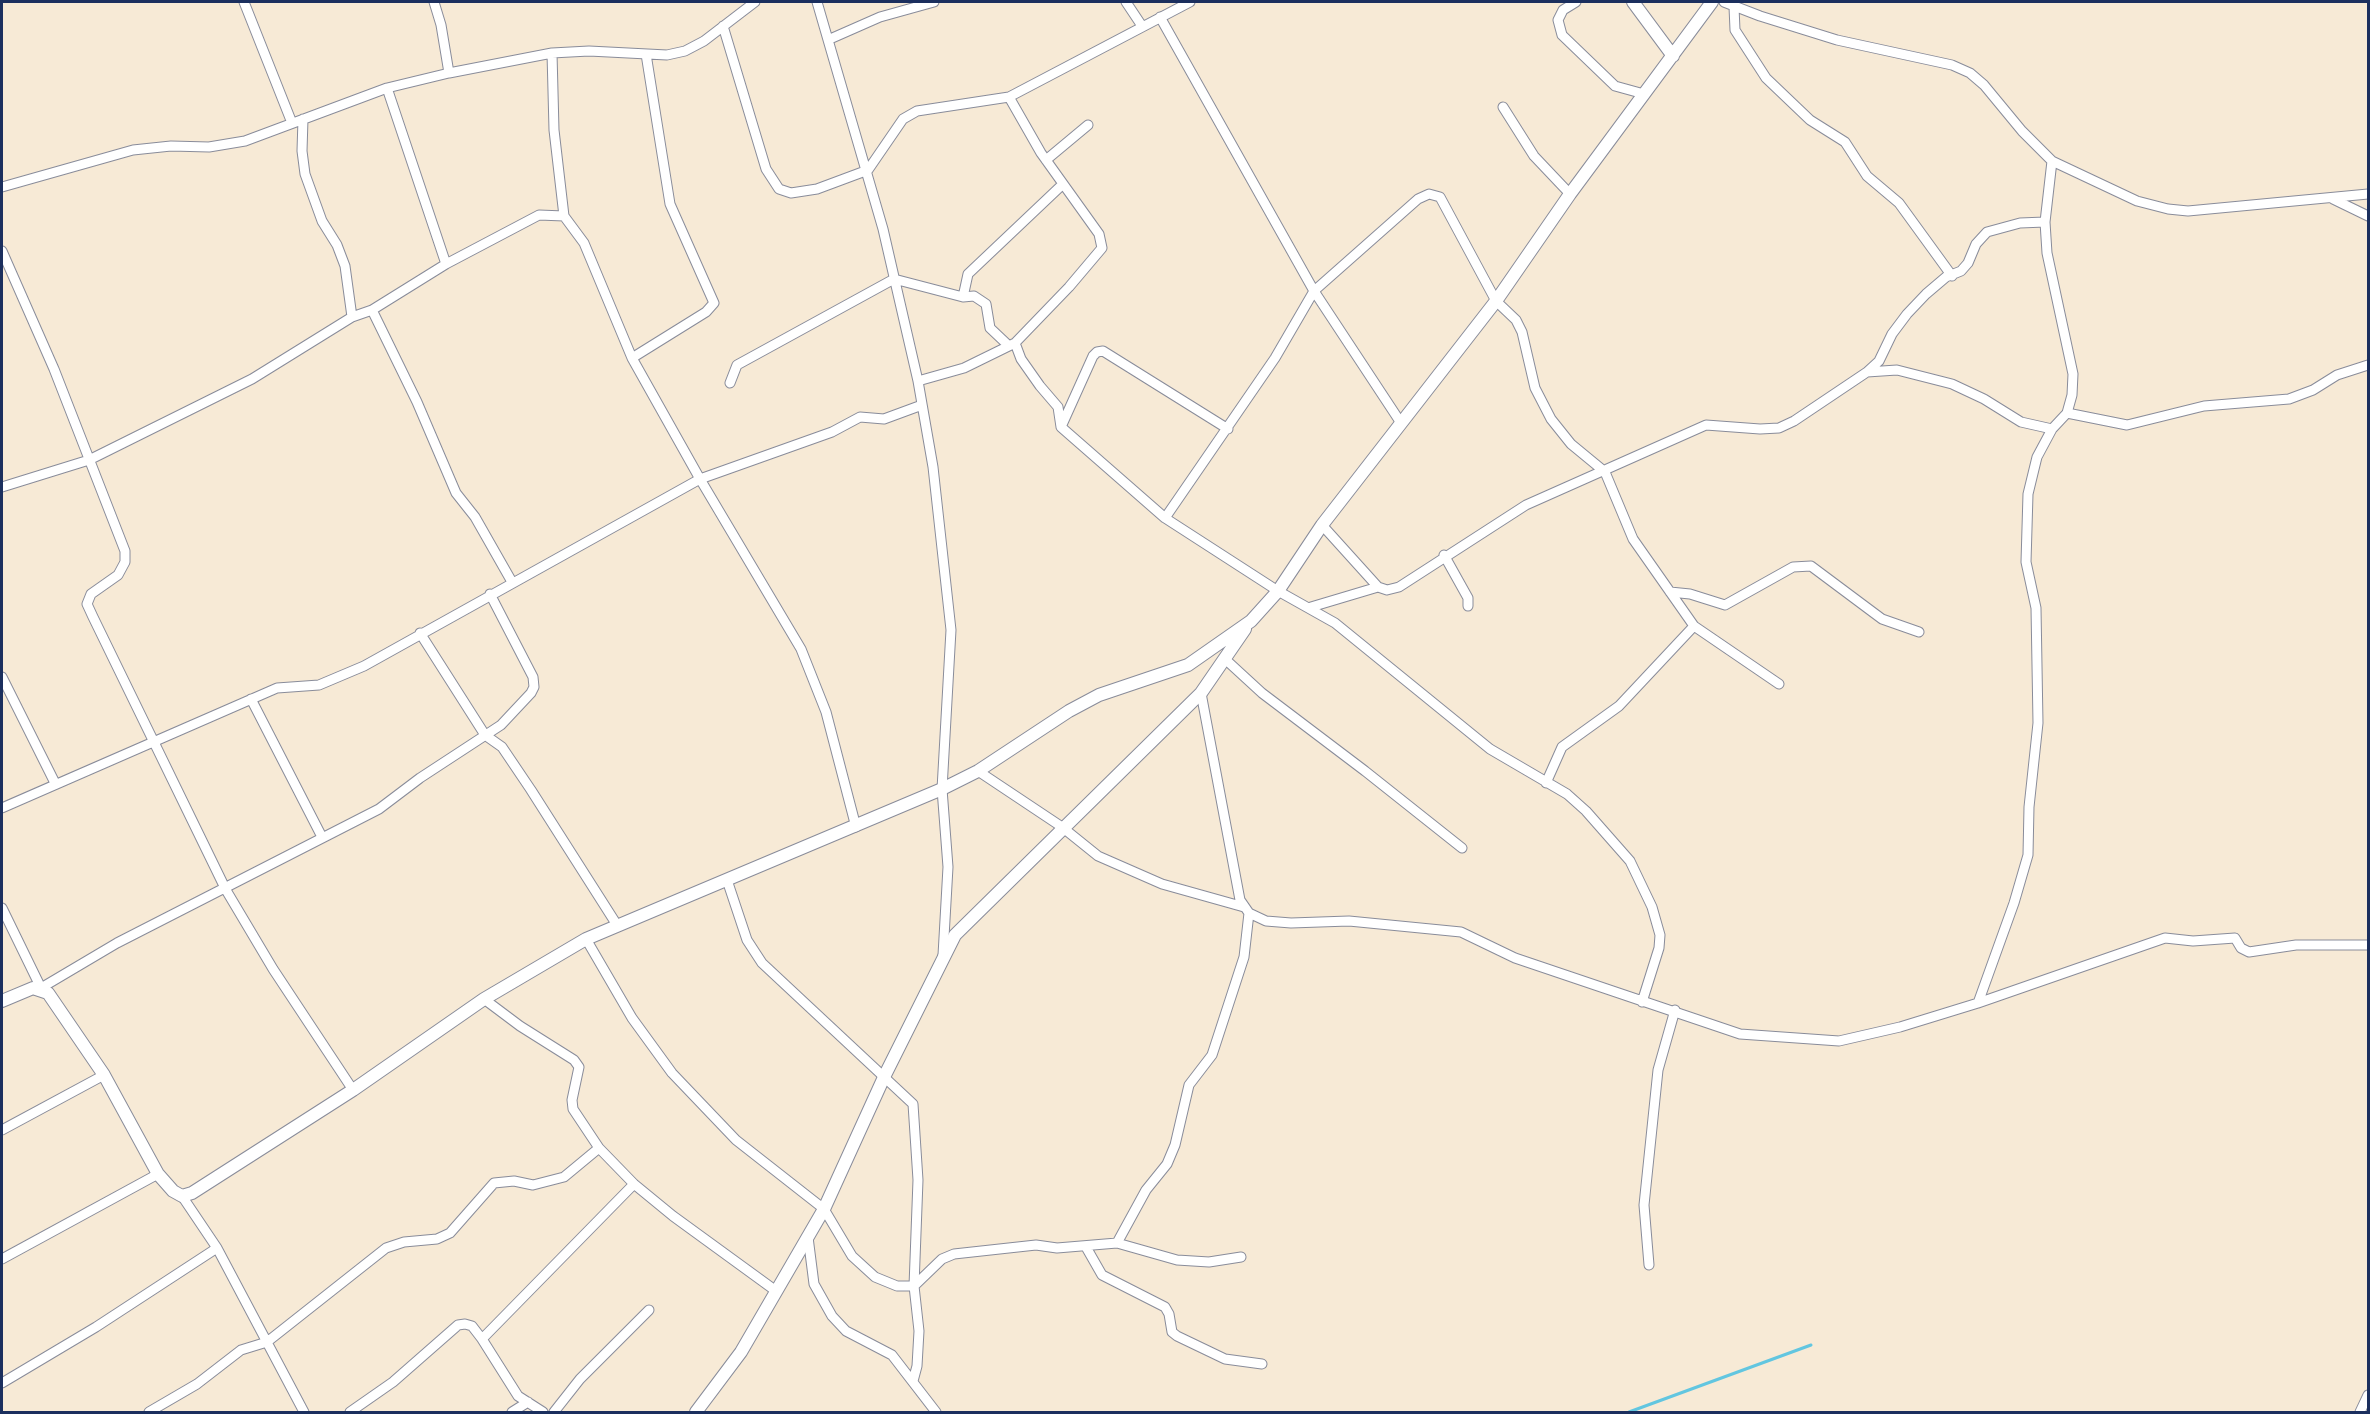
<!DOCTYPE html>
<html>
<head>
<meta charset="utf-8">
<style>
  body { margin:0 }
  #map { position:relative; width:2370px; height:1414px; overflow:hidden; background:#f7ead6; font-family:Kalam,sans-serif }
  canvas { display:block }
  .frame { position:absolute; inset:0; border:3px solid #1b2f5e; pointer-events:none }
</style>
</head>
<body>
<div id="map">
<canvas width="2370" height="1414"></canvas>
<div class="frame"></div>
</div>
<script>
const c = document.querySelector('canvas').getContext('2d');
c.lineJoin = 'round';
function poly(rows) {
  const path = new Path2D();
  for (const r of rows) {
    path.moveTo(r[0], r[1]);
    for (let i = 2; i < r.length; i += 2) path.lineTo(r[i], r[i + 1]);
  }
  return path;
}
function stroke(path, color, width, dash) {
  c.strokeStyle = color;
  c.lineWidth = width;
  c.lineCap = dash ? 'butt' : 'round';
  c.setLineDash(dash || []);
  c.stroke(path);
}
const stream = poly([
  [1629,1412,1811,1345]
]);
const street = poly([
  [244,2,292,123],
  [434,2,441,25,449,73],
  [817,2,883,229,918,381,933,467,951,630,942,789,948,867,943,955],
  [1126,2,1142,26],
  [1576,2,1563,10,1558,20,1562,35,1615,86,1644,94],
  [1724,2,1760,16,1837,40,1952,65,1970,73,1984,85,2022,131,2052,161,2137,201,2168,209,2188,211,2368,194],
  [1734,7,1735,30,1766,78,1810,120,1845,142,1867,176,1899,203,1952,276],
  [1160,17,1314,291,1401,423],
  [723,26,766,169,779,189,791,193,817,189,868,170,903,119,917,111,1009,97,1190,2],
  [830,39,880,17,934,2],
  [552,53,554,130,564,216,584,243,632,358,700,479,801,649,826,712,856,827],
  [387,88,446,264],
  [1503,107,1534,156,1570,194],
  [303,119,302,151,305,174,322,221,337,245,345,266,352,317],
  [1046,160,1088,125],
  [2,187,133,150,171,146,209,147,245,141,387,88,449,73,552,53,589,51,667,55,685,51,704,41,755,2],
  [2333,199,2368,216],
  [2,251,54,369,125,551,125,562,118,575,91,594,87,604,93,617,226,890,273,969,353,1090],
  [372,310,417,402,456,493,475,517,512,582],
  [1015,343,1021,359,1040,386,1058,407,1061,427,1165,518,1278,591,1335,623,1490,749,1567,794,1586,811,1630,861,1652,907,1660,935,1659,948,1642,1002],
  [1009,346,990,328,986,304,974,296,963,297,968,274,1063,184],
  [632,358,706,312,714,303,670,204,646,54],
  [1867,372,1879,361,1892,334,1907,314,1926,294,1946,277,1961,271,1968,263,1976,244,1987,232,2020,223,2045,222],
  [918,381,964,368,1015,343,1069,287,1102,248,1099,234,1041,153,1009,97],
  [730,383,737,365,894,279,963,297],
  [2067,413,2127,425,2204,406,2289,399,2313,390,2337,375,2368,365],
  [1061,427,1093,356,1097,352,1103,351,1228,429],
  [2,487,89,460,252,379,352,317,372,310,446,264,539,215,564,216],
  [1165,518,1275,358,1314,291,1418,199,1429,194,1440,197,1496,301,1516,320,1522,332,1535,388,1551,419,1571,444,1605,472,1633,539,1694,626,1779,684],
  [1322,525,1378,587],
  [1444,555,1468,598,1468,606],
  [1670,592,1690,594,1725,605,1793,567,1811,566,1882,619,1919,632],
  [1311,607,1378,587,1387,590,1399,587,1526,505,1706,425,1760,429,1779,428,1794,421,1867,372,1897,370,1952,384,1984,399,2021,422,2052,429],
  [420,633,485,735,502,747,531,790,617,925],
  [1225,659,1262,693,1365,771,1462,848],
  [2,677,55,783],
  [1201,693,1240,900,1249,913,1266,921,1291,923,1349,921,1461,932,1515,958,1740,1034,1839,1041,1900,1027,1978,1003,2165,938,2193,941,2235,938,2241,948,2249,952,2296,945,2368,945],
  [251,699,322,837],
  [978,771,1062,827,1098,856,1162,884,1244,907],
  [1546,783,1562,747,1619,706,1694,626],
  [2,808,277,688,319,685,364,666,700,479,832,432,860,417,884,419,922,405],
  [727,880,747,940,762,963,913,1104,918,1180,914,1286,919,1331,917,1366,913,1381],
  [2,908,41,988,117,943,379,809,420,778,501,725,531,693,534,687,533,677,490,594],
  [586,939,632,1018,672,1073,736,1140,824,1209,852,1256,875,1277,897,1286,914,1286,942,1259,954,1254,1036,1245,1057,1248,1117,1243,1146,1190,1167,1164,1175,1145,1189,1085,1212,1055,1244,957,1249,913],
  [484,999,520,1026,574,1060,579,1067,572,1100,573,1109,599,1148,634,1184,673,1216,776,1291],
  [1978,1003,2014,903,2028,855,2029,807,2038,723,2036,608,2026,562,2028,494,2037,457,2052,429,2067,413,2072,395,2073,374,2047,253,2045,222,2052,161],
  [2,1130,104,1075],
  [182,1196,217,1248,304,1412],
  [808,1237,814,1284,832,1316,846,1331,892,1355,936,1412],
  [1117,1243,1177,1260,1209,1262,1241,1257],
  [1086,1247,1102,1275,1165,1307,1169,1314,1172,1332,1177,1336,1225,1359,1262,1364],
  [2,1259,158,1174],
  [1649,1265,1644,1205,1658,1070,1675,1010],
  [482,1339,634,1184],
  [2,1383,96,1327,217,1248],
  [149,1412,197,1384,241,1350,267,1342,386,1248,404,1242,437,1239,450,1233,494,1183,514,1181,533,1185,564,1177,599,1148],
  [350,1412,393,1382,458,1325,465,1324,472,1326,482,1339,518,1396,543,1412],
  [512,1412,528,1402],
  [554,1412,580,1379,649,1310],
  [2360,1412,2368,1395]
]);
const secondary = poly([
  [1633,2,1673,56],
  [2,1001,33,988,48,993,104,1075,158,1174,173,1191,182,1196,192,1193,353,1090,484,999,586,939,942,789,978,771,1069,711,1099,695,1188,665,1251,621,1278,591,1322,525,1496,301,1570,194,1712,2],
  [696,1412,741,1352,824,1209,885,1075,955,935,1201,693,1245,629]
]);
stroke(stream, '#62c6e0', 3);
stroke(street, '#898c9a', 11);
stroke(secondary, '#898c9a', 14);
stroke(street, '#fff', 9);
stroke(secondary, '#fff', 12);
</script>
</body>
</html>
